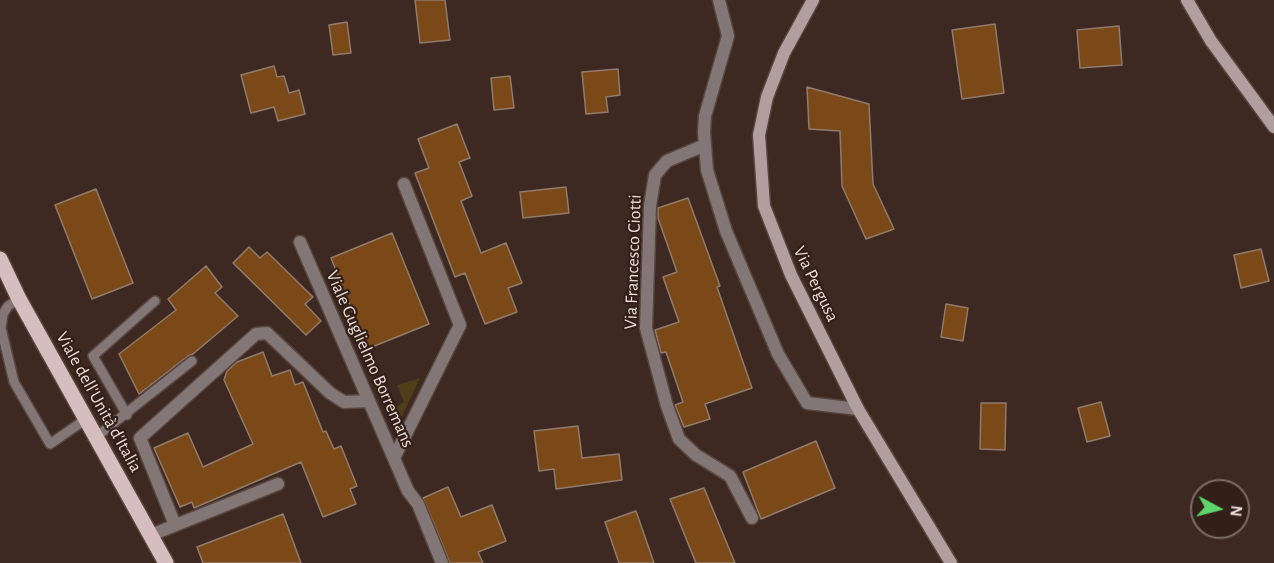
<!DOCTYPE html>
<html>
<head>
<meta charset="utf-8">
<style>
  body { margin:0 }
  #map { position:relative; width:1274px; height:563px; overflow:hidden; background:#3d2822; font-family:"Alegreya Sans",sans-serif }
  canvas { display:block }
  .north { position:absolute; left:1190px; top:479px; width:60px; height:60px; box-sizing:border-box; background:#321f18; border:2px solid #7c6b65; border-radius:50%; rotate:97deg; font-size:16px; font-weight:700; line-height:24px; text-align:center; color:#ebddd9 }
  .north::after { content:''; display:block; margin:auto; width:21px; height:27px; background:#5ed56c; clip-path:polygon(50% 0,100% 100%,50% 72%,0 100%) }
</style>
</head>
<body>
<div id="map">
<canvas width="1274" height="563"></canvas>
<div class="north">N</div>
</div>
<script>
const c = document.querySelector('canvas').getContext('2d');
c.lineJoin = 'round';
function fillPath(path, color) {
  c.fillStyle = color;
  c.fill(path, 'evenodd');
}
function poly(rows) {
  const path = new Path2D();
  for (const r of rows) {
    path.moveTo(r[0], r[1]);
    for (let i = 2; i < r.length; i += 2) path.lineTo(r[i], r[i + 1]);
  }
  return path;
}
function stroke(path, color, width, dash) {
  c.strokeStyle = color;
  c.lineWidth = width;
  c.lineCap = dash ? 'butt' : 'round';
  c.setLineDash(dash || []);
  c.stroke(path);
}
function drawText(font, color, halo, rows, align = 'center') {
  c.font = font + ' "Alegreya Sans",sans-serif';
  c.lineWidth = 4.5;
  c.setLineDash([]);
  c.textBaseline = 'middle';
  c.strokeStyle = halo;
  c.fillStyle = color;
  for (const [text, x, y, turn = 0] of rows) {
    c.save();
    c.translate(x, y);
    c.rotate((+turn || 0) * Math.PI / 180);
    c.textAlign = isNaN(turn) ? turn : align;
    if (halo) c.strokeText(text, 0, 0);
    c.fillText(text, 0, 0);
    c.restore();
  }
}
const green = poly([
  [420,378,401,418,394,418,392,415,393,408,404,402,397,385]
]);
const building = poly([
  [415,0,445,0,450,40,420,43,415,0],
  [347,22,351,53,333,55,329,25,347,22],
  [995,24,1004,93,962,99,952,30,995,24],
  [1119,26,1122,65,1080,68,1077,30,1119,26],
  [274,66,277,77,284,76,289,93,299,90,305,114,278,121,274,107,251,113,241,75,274,66],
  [618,69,620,95,606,97,608,112,586,114,582,72,618,69],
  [510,76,514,108,494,110,491,78,510,76],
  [807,87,869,104,873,184,894,229,866,239,842,186,840,131,809,129,807,87],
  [457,124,470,158,459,162,472,196,461,201,481,253,506,243,522,283,508,288,517,312,485,324,465,273,455,277,415,173,429,168,418,139,457,124],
  [566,187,569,213,523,218,520,192,566,187],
  [96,189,133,283,92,299,55,205,96,189],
  [688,198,720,286,717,287,752,388,705,404,710,419,684,427,675,405,683,402,666,352,661,353,655,330,679,322,663,277,677,272,658,218,658,208,688,198],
  [392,233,429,324,367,349,331,258,392,233],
  [249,247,260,258,267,252,313,297,305,304,321,321,306,335,233,263,249,247],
  [1261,249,1269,281,1241,288,1234,255,1261,249],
  [206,266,222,287,215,293,238,316,193,354,188,356,139,394,119,354,176,310,168,299,206,266],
  [946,304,968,308,963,341,941,337,946,304],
  [263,352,272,376,290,370,295,385,303,382,323,432,326,431,334,449,341,446,357,486,350,489,356,504,323,517,301,462,194,508,192,502,180,507,154,448,188,433,203,467,253,444,224,380,227,371,237,362,263,352],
  [1101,402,1110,436,1087,442,1078,408,1101,402],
  [981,403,1006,403,1005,450,980,449,981,403],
  [578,426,582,458,619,454,622,480,556,489,554,469,539,471,534,431,578,426],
  [816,441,835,488,761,519,743,472,816,441],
  [448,487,461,517,492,505,506,541,478,552,483,563,450,563,423,498,448,487],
  [704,488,735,563,696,563,670,499,704,488],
  [636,511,654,563,619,563,605,522,636,511],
  [283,514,301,563,203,563,197,547,283,514]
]);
const lane = poly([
  [19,299,8,306,3,314,1,328,14,382,50,444,86,419],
  [127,415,93,356,155,301],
  [96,437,192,361]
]);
const street = poly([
  [719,0,728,36,705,116,704,132,707,170,726,231,778,354,807,403,858,409],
  [705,145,667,161,655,175,650,206,646,328,667,406,679,439,696,455,730,476,752,518],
  [300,242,408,491,418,504,442,563],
  [394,458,460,325,404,184],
  [175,525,140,438,256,334,267,333,330,393,344,402,369,401],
  [151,535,278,484]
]);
const secondary = poly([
  [813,0,784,53,767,97,759,135,764,206,791,275,858,409,951,563],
  [1187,0,1211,41,1274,127]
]);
const primary = poly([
  [0,259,19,299,166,563]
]);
const streetNames = [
  ["Via Francesco Ciotti",633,262,-88],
  ["Via Pergusa",816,284,64],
  ["Viale Guglielmo Borremans",370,359,66],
  ["Viale dell'Unità d'Italia",99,402,61]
];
fillPath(green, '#503d19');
fillPath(building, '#7b4818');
stroke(building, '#907c6d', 1.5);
stroke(lane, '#59453f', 12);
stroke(street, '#59453f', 15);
stroke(secondary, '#59453f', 15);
stroke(primary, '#59453f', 18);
stroke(lane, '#827676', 9);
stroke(street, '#827676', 12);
stroke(secondary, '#b19e9f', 12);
stroke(primary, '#d6bdbe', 15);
drawText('18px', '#ebddd9', '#321f18', streetNames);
</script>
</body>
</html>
